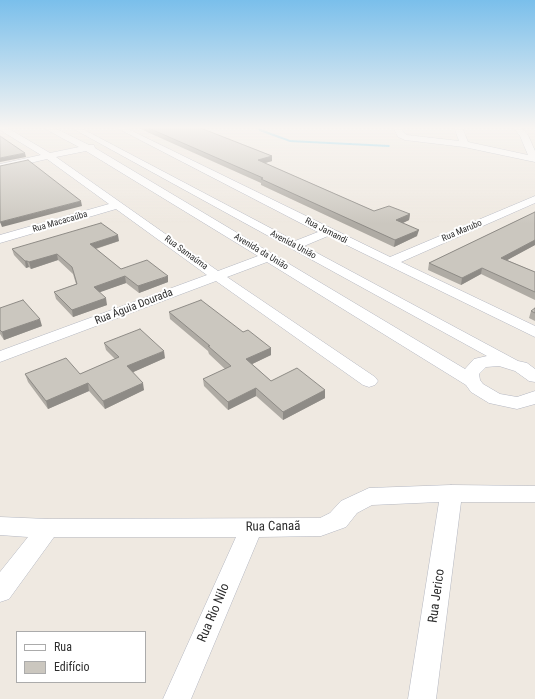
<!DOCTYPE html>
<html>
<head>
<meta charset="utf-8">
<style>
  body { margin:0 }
  #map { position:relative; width:535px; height:699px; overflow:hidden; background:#efe9e1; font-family:"Roboto Condensed",sans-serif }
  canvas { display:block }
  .legend { position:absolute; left:16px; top:631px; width:130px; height:52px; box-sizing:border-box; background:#fff; border:1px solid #ababab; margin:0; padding:5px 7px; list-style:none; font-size:12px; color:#2e2e2e }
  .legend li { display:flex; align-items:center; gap:8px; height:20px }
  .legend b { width:20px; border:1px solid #ababab }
</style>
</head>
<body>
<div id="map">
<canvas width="535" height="699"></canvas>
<ul class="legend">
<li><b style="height:5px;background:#fff"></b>Rua</li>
<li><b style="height:11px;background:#cbc7bf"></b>Edifício</li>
</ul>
</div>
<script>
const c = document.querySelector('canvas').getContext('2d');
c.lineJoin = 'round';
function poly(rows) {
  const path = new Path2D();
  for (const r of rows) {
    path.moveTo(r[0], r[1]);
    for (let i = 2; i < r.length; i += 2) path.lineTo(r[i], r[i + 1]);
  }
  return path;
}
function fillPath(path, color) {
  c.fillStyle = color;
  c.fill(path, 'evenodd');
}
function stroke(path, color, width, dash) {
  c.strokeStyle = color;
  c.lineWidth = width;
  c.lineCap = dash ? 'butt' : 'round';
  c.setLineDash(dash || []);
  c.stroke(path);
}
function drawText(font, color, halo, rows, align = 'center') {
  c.font = font + ' "Roboto Condensed",sans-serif';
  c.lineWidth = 4;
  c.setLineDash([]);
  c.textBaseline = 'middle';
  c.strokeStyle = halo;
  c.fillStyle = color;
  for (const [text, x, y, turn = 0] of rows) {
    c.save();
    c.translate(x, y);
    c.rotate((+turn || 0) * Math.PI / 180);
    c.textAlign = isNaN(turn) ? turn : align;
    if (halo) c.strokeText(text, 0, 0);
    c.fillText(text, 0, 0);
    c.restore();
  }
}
const stream = poly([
  [258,127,260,127,261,129,290,140,389,145,390,146,389,147,290,142,259,131,258,127]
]);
const minor = poly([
  [0,127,6,127,50,153,79,147,45,129,44,127,53,127,89,145,94,145,95,148,465,369,474,359,487,356,70,127,79,127,295,241,318,232,115,127,124,127,390,257,535,196,535,203,401,262,535,326,535,337,328,236,304,246,518,361,527,363,535,369,535,382,529,381,515,371,499,366,486,367,479,374,480,380,483,384,500,394,517,397,535,391,535,404,517,409,489,403,471,392,466,385,267,262,227,277,375,377,378,381,375,385,369,387,363,385,216,281,0,362,0,351,207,275,116,209,0,243,0,235,109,204,47,159,0,170,0,164,41,155,0,130,0,127],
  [86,151,258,256,218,271,56,157,86,151],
  [393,127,401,127,404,133,407,135,459,141,454,127,462,127,468,142,528,155,520,136,513,127,521,127,528,135,535,151,535,162,464,147,405,140,398,137,393,127],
  [451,485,535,486,535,502,461,502,436,699,408,699,439,502,372,505,357,513,346,527,321,536,259,537,191,699,163,699,236,537,54,537,9,599,0,602,0,572,28,537,0,535,0,517,48,519,320,518,330,513,341,501,369,488,451,485]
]);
const wall = poly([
  [136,127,198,127,272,156,272,161,265,163,374,211,410,214,409,220,402,223,417,236,394,247,261,185,261,183],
  [535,212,535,245,507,260,535,272,535,300,481,274,461,285,428,270,429,263],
  [119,241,96,249,121,269,168,282,139,293,126,283,99,292,107,305,73,317,56,299,54,292,76,284,73,274,58,260,31,269,29,267,26,268,14,255,12,249],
  [0,308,42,326,4,340,0,334],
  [535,308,535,321,529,318,531,311],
  [169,312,243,332,271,348,271,355,252,364,271,381,325,390,325,398,283,420,256,396,228,410,204,386,203,379,225,369,209,354,208,351,170,319],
  [104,343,165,358,133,372,144,390,105,409,89,391,48,409,28,382,25,374,80,374,115,359,106,350]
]);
const shadedWall = poly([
  [25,153,26,157,0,162,0,158],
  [272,156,272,161,258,165,258,160],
  [81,201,82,206,2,227,0,222],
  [410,214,409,220,395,227,396,220],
  [419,230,417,236,394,247,395,240],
  [118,235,119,241,91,250,90,244],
  [535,240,535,245,500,264,501,258],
  [57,254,58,260,31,269,29,262],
  [25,261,27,261,29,267,26,268],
  [482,268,481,274,461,285,462,278],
  [125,276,126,283,95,294,94,287],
  [168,276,168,282,139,293,138,286],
  [106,298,107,305,73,317,72,310],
  [40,319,42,326,4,340,2,332],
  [271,348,271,355,246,367,246,359],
  [164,351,165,358,129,374,127,366],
  [88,383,89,391,48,409,46,401],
  [143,383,144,390,105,409,103,401],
  [256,388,256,396,228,410,228,402],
  [325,390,325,398,283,420,283,412]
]);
const building = poly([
  [146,127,198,127,272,156,258,160,374,211,389,206,410,214,396,220,419,230,395,240,261,179,263,178,146,127],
  [0,136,25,153,0,158,0,136],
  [28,160,81,201,0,222,0,166,28,160],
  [535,212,535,240,501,258,535,272,535,292,482,268,462,278,429,263,535,212],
  [101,223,118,235,90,244,121,269,147,260,168,276,138,286,125,276,94,287,106,298,72,310,54,292,77,284,72,267,57,254,29,262,27,261,25,261,12,249,101,223],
  [23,300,40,319,2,332,0,330,0,308,23,300],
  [201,300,243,332,248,330,271,348,246,359,271,381,297,368,325,390,283,412,256,388,228,402,203,379,231,366,208,346,210,346,169,312,201,300],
  [535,308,535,313,531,311,535,308],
  [140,329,164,351,127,366,143,383,103,401,88,383,46,401,25,374,66,358,80,374,119,357,104,343,140,329]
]);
const farStreetnames = [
  ["Rua Macacaúba",60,222,-16],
  ["Rua Jamandi",326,231,27],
  ["Rua Marubo",462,231,-23],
  ["Avenida União",293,245,28],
  ["Avenida da União",261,252,31],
  ["Rua Samaúma",186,253,36]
];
const streetNames = [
  ["Rua Águia Dourada",134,307,-21]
];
const nearStreetnames = [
  ["Rua Canaã",273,527,-1],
  ["Rua Jerico",437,596,-82],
  ["Rua Rio Nilo",214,613,-67]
];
fillPath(stream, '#75cff0');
stroke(minor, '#b4b7c1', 1);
fillPath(minor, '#fff');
fillPath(wall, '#afaba4');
fillPath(shadedWall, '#8e8b86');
fillPath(building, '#cbc7bf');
stroke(building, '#8e8b86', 1);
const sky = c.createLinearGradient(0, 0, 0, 224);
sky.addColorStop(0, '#7abfeb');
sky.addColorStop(0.57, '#f8f5f2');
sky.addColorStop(1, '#f8f5f200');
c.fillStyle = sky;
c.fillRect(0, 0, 535, 224);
drawText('9px', '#2e2e2e', '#fff', farStreetnames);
drawText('11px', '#2e2e2e', '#fff', streetNames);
drawText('13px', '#2e2e2e', '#fff', nearStreetnames);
</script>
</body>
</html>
